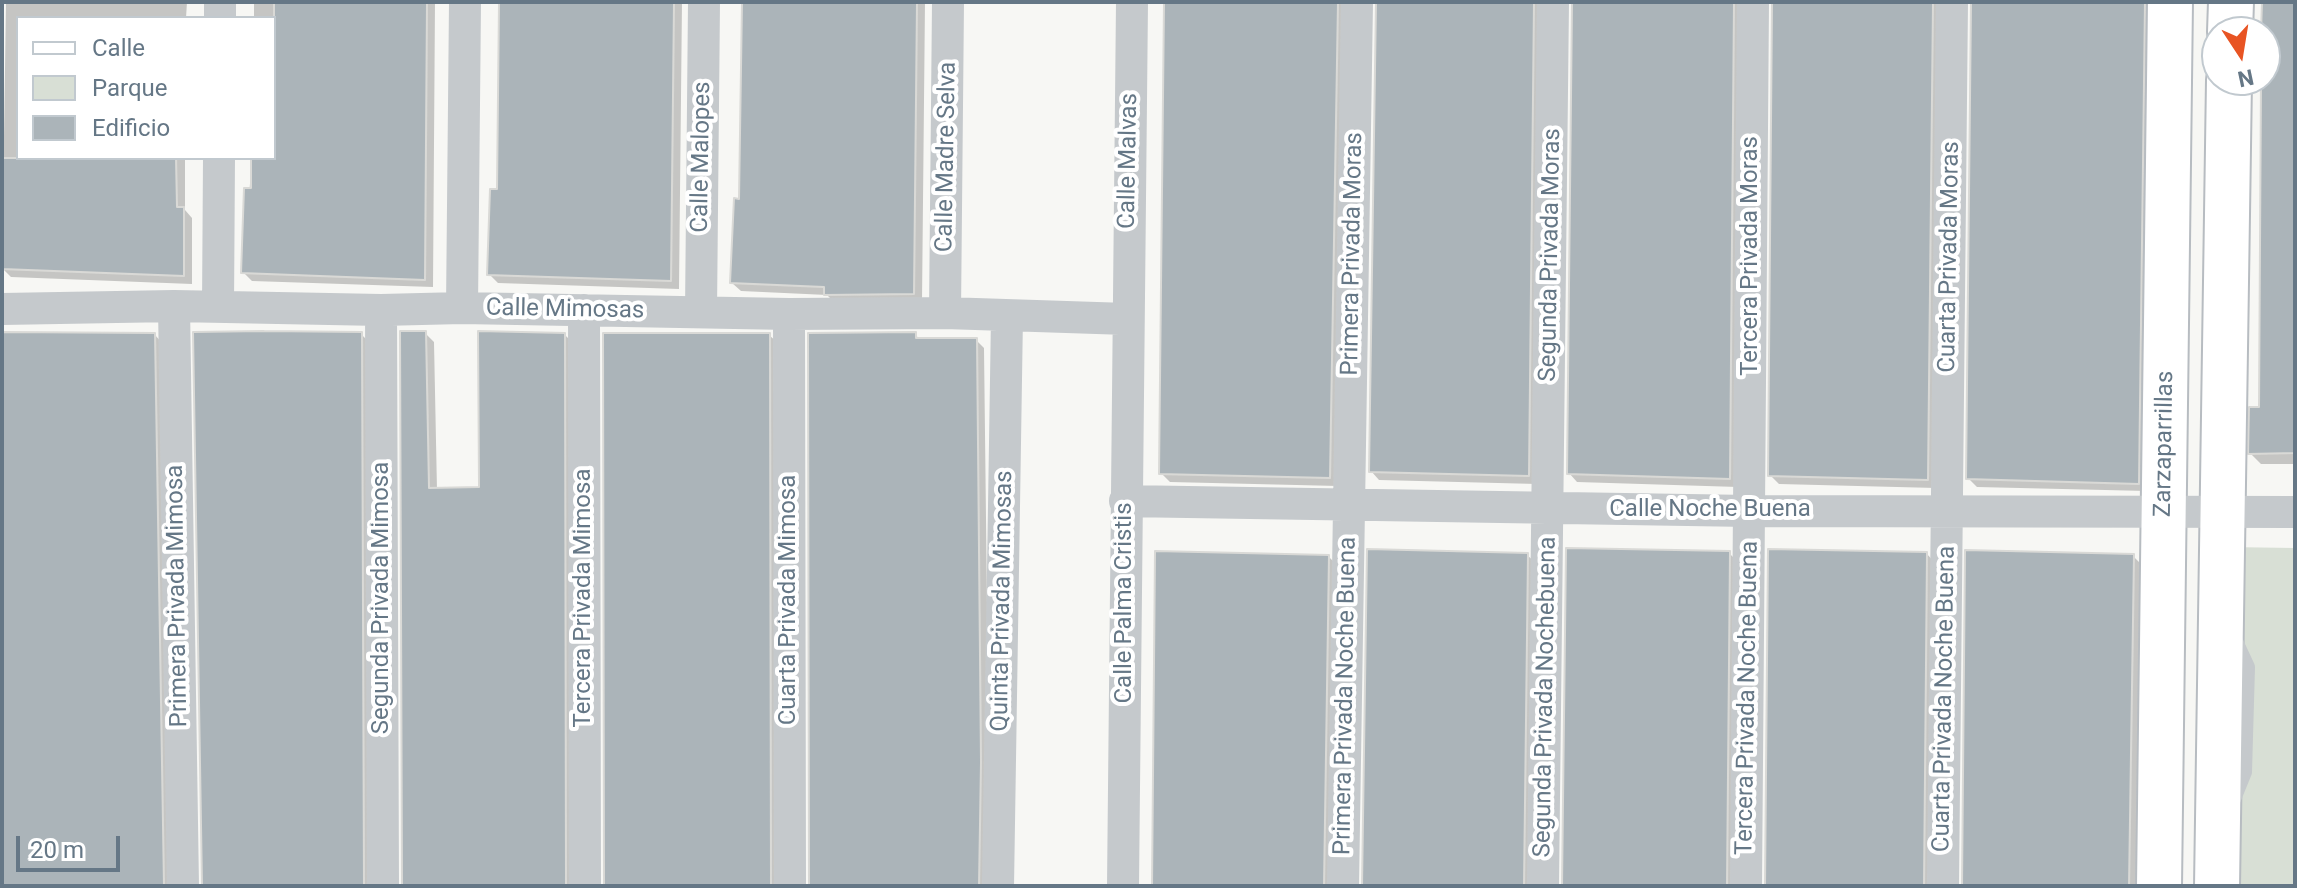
<!DOCTYPE html>
<html>
<head>
<meta charset="utf-8">
<style>
  body { margin:0 }
  #map { position:relative; width:2297px; height:888px; overflow:hidden; background:#f7f7f4; font-family:Roboto,sans-serif }
  canvas { display:block }
  .frame { position:absolute; inset:0; border:4px solid #657786; pointer-events:none }
  .legend { position:absolute; left:16px; top:16px; width:260px; height:144px; box-sizing:border-box; background:#fff; border:2px solid #c1c9cf; margin:0; padding:10px 14px; list-style:none; font-size:24px; color:#657786 }
  .legend li { display:flex; align-items:center; gap:16px; height:40px }
  .legend b { width:40px; border:2px solid #c1c9cf }
  .north { position:absolute; left:2201px; top:16px; width:80px; height:80px; box-sizing:border-box; background:#fff; border:2px solid #c1c9cf; border-radius:50%; rotate:168deg; font-size:22px; font-weight:700; line-height:32px; text-align:center; color:#657786 }
  .north::after { content:''; display:block; margin:auto; width:28px; height:36px; background:#e85423; clip-path:polygon(50% 0,100% 100%,50% 72%,0 100%) }
  .scale { position:absolute; left:16px; top:836px; width:104px; height:36px; box-sizing:border-box; border:4px solid #657786; border-top:0; padding-left:10px; font-size:24px; line-height:28px; white-space:nowrap; color:#657786; -webkit-text-stroke:6px #fff; paint-order:stroke }
</style>
</head>
<body>
<div id="map">
<canvas width="2297" height="888"></canvas>
<div class="frame"></div>
<ul class="legend">
<li><b style="height:10px;background:#fff"></b>Calle</li>
<li><b style="height:22px;background:#d8dfd5"></b>Parque</li>
<li><b style="height:22px;background:#abb4b9"></b>Edificio</li>
</ul>
<div class="north">N</div>
<div class="scale">20 m</div>
</div>
<script>
const c = document.querySelector('canvas').getContext('2d');
c.lineJoin = 'round';
function fillPath(path, color) {
  c.fillStyle = color;
  c.fill(path, 'evenodd');
}
function poly(rows) {
  const path = new Path2D();
  for (const r of rows) {
    path.moveTo(r[0], r[1]);
    for (let i = 2; i < r.length; i += 2) path.lineTo(r[i], r[i + 1]);
  }
  return path;
}
function stroke(path, color, width, dash) {
  c.strokeStyle = color;
  c.lineWidth = width;
  c.lineCap = dash ? 'butt' : 'round';
  c.setLineDash(dash || []);
  c.stroke(path);
}
function drawText(font, color, halo, rows, align = 'center') {
  c.font = font + ' Roboto,sans-serif';
  c.lineWidth = 8;
  c.setLineDash([]);
  c.textBaseline = 'middle';
  c.strokeStyle = halo;
  c.fillStyle = color;
  for (const [text, x, y, turn = 0] of rows) {
    c.save();
    c.translate(x, y);
    c.rotate((+turn || 0) * Math.PI / 180);
    c.textAlign = isNaN(turn) ? turn : align;
    if (halo) c.strokeText(text, 0, 0);
    c.fillText(text, 0, 0);
    c.restore();
  }
}
const green = poly([
  [2227,547,2295,548,2295,886,2221,886]
]);
const shadow = poly([
  [6,2,187,2,186,18,18,18,18,158,185,158,185,210,192,218,192,284,11,277,2,268],
  [254,2,435,2,433,287,252,281,243,272,252,158,274,158,274,18,254,18],
  [501,2,682,2,679,289,498,283,489,274,499,191],
  [744,2,925,2,922,302,835,303,827,295,741,291,732,283,740,201],
  [1166,2,1349,2,1338,486,1170,482,1161,473],
  [1378,2,1545,2,1537,484,1379,480,1371,471],
  [1574,2,1744,2,1738,487,1577,482,1569,473],
  [1774,2,1944,2,1936,488,1779,484,1770,475],
  [1973,2,2156,2,2147,491,1977,487,1968,478],
  [2264,2,2295,2,2295,464,2261,464,2250,453,2261,409],
  [425,333,434,342,437,490,481,489,564,334,573,343,574,886,404,886],
  [2,334,155,335,163,344,172,886,2,886],
  [361,334,370,343,372,886,204,886],
  [915,334,920,340,976,340,984,348,989,772,987,886,811,886],
  [769,335,778,343,779,886,606,886],
  [1729,553,1738,562,1735,886,1564,886],
  [1927,554,1935,563,1932,886,1767,886],
  [1527,555,1536,563,1532,886,1364,886],
  [1328,556,1337,565,1332,886,1154,886],
  [2133,556,2142,565,2138,886,1964,886]
]);
const building = poly([
  [274,2,427,2,425,280,241,273,244,188,251,188,251,158,274,158,274,2],
  [499,2,674,2,671,281,487,275,490,189,497,189,499,2],
  [742,2,917,2,914,294,824,295,824,287,730,283,734,198,739,199,742,2],
  [1164,2,1338,2,1330,478,1159,474,1164,2],
  [1376,2,1534,2,1529,476,1369,472,1376,2],
  [1572,2,1734,2,1730,479,1567,474,1572,2],
  [1772,2,1933,2,1928,480,1768,476,1772,2],
  [1971,2,2145,2,2139,484,1966,479,1971,2],
  [2262,2,2295,2,2295,453,2248,454,2249,407,2259,407,2261,80,2265,80,2265,32,2261,32,2262,2],
  [2,158,176,158,177,207,184,207,184,276,2,269,2,158],
  [264,331,362,332,364,886,202,886,193,332,264,331],
  [400,331,426,331,429,488,479,487,478,331,565,333,566,886,402,886,400,331],
  [2,332,155,333,164,886,2,886,2,332],
  [916,332,916,338,977,338,981,762,979,886,809,886,808,333,916,332],
  [603,333,770,333,771,886,604,886,603,333],
  [1566,548,1730,551,1727,886,1562,886,1566,548],
  [1367,549,1528,553,1524,886,1362,886,1367,549],
  [1768,549,1927,552,1924,886,1765,886,1768,549],
  [1965,550,2134,554,2129,886,1962,886,1965,550],
  [1155,551,1329,555,1324,886,1152,886,1155,551]
]);
const lane = poly([
  [2233,799,2244,772,2247,667,2234,639]
]);
const street = poly([
  [220,18,220,2],
  [174,306,183,886],
  [218,307,219,158],
  [462,308,465,2],
  [2,309,174,306,381,310,462,308,789,314,945,313,1127,319],
  [381,310,383,886],
  [584,310,585,886],
  [701,312,704,2],
  [945,313,948,2],
  [789,314,790,886],
  [1125,501,1750,511,2295,512],
  [998,886,1007,316],
  [1123,886,1132,2],
  [1343,886,1357,2],
  [1543,886,1553,2],
  [1746,886,1753,2],
  [1943,886,1952,2]
]);
const secondary = poly([
  [2230,32,2231,2],
  [2159,886,2170,2],
  [2217,886,2229,80]
]);
const streetNames = [
  ["Calle Malopes",702,157,-89],
  ["Calle Madre Selva",947,157,-89],
  ["Calle Malvas",1129,161,-89],
  ["Primera Privada Moras",1353,254,-89],
  ["Segunda Privada Moras",1551,255,-89],
  ["Tercera Privada Moras",1751,256,-90],
  ["Cuarta Privada Moras",1950,257,-89],
  ["Calle Mimosas",565,310,1],
  ["Zarzaparrillas",2165,444,-89],
  ["Calle Noche Buena",1710,510],
  ["Primera Privada Mimosa",178,596,-91],
  ["Segunda Privada Mimosa",382,598,-90],
  ["Tercera Privada Mimosa",584,598,-90],
  ["Cuarta Privada Mimosa",789,600,-90],
  ["Quinta Privada Mimosas",1003,601,-89],
  ["Calle Palma Cristis",1125,603,-90],
  ["Primera Privada Noche Buena",1346,696,-89],
  ["Segunda Privada Nochebuena",1546,697,-89],
  ["Tercera Privada Noche Buena",1748,698,-89],
  ["Cuarta Privada Noche Buena",1945,699,-89]
];
fillPath(green, '#d8dfd5');
fillPath(shadow, '#0003');
fillPath(building, '#abb4b9');
stroke(building, '#d9d9d6', 2);
stroke(secondary, '#b7bcc1', 48);
stroke(lane, '#c5c9cc', 16);
stroke(street, '#c5c9cc', 32);
stroke(secondary, '#fff', 44);
drawText('24px', '#657786', '#fff', streetNames);
</script>
</body>
</html>
